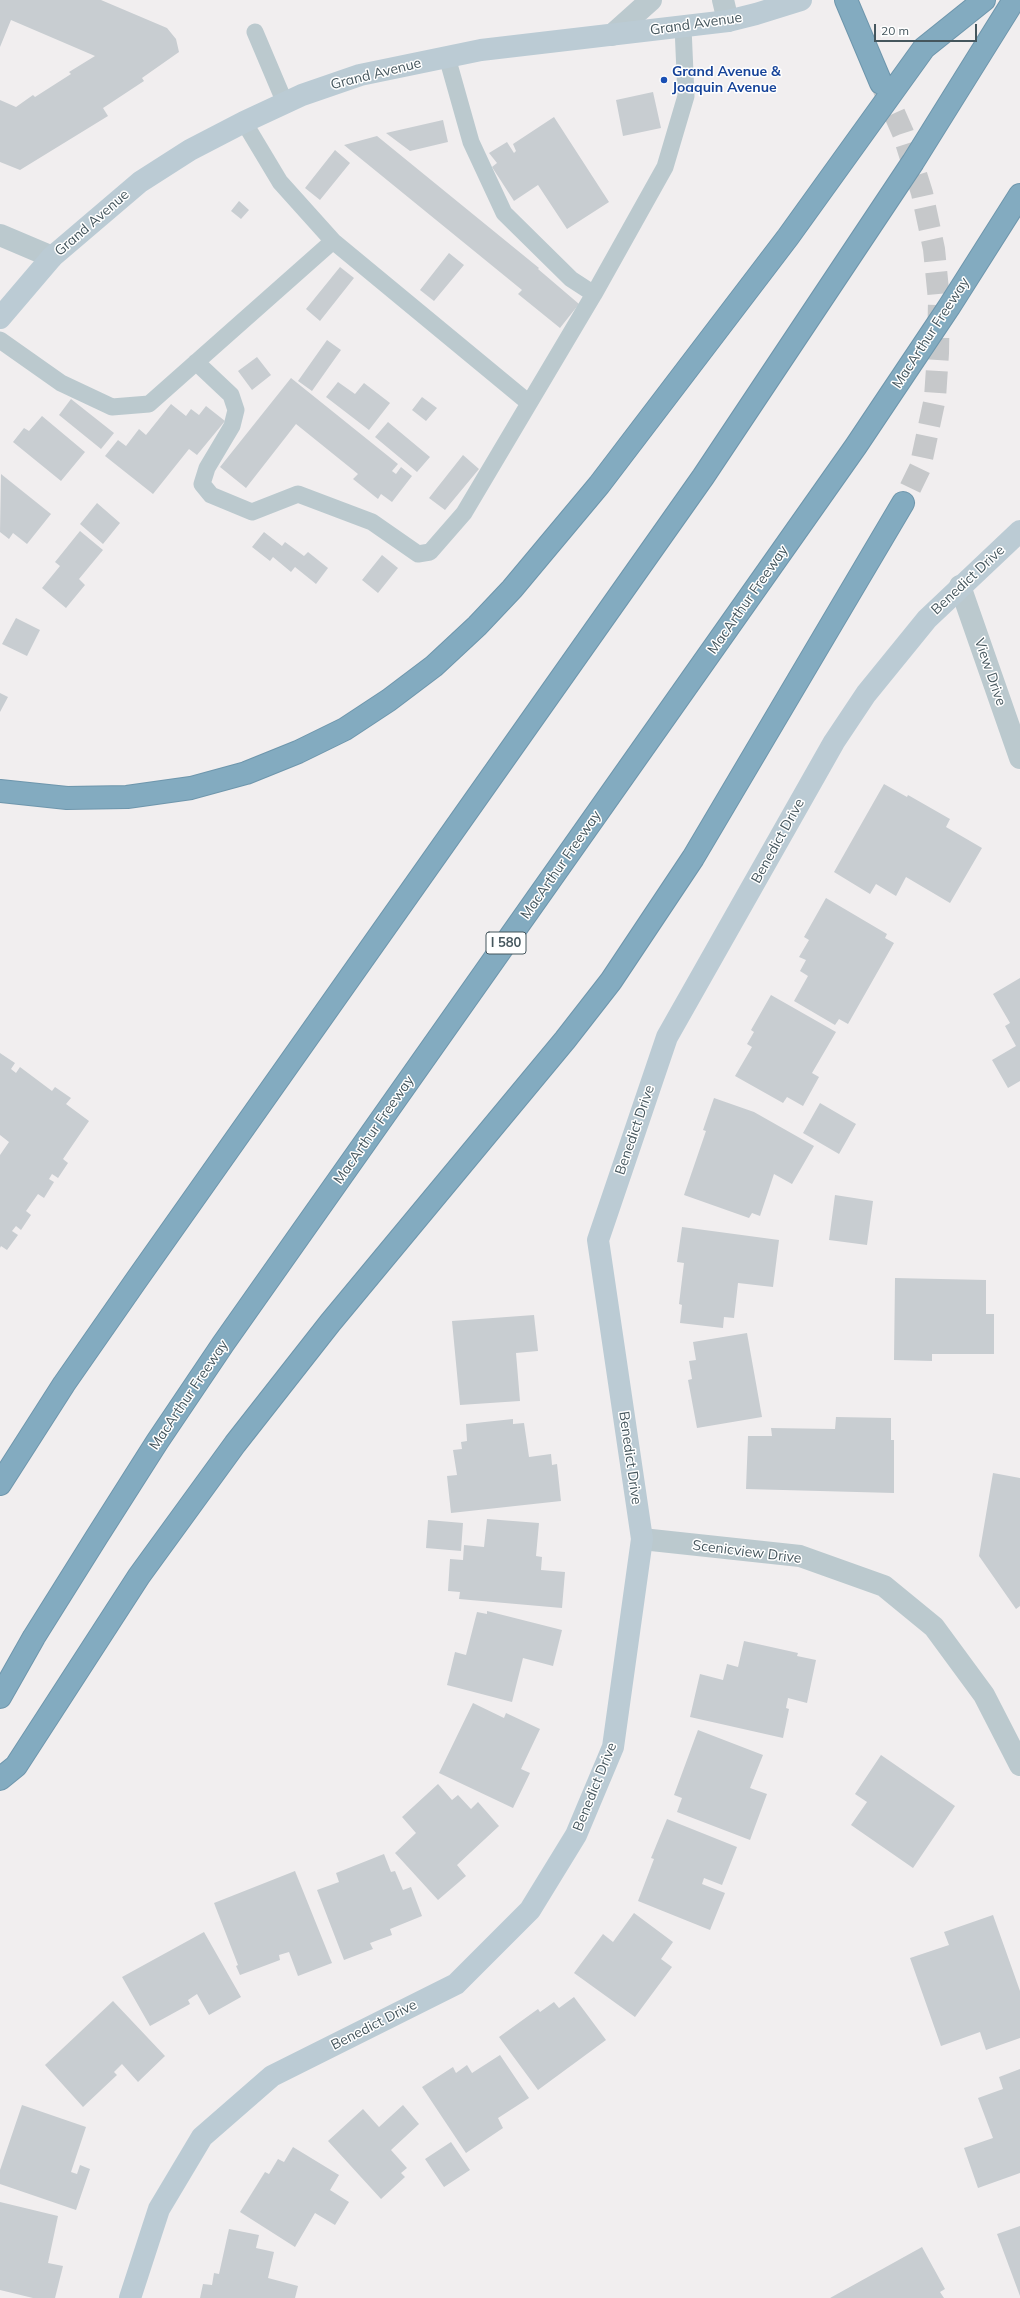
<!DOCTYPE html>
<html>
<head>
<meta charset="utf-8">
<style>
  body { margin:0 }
  #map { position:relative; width:1020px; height:2298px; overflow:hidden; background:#f1eeef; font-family:Mulish,sans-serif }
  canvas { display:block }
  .scale { position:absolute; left:874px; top:24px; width:103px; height:18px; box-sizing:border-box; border:2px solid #45565d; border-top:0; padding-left:5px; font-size:12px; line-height:14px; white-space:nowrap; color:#45565d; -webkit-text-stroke:3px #fff; paint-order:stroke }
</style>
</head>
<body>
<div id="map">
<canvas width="1020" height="2298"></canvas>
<div class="scale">20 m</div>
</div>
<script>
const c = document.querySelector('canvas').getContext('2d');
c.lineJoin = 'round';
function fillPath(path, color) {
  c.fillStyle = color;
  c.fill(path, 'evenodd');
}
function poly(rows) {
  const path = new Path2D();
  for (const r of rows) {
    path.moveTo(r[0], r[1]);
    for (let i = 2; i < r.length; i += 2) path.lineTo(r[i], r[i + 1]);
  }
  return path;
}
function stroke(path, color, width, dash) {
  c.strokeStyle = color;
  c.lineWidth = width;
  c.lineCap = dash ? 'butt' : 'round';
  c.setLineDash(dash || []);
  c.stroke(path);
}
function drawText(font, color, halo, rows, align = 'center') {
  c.font = font + ' Mulish,sans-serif';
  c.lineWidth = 3;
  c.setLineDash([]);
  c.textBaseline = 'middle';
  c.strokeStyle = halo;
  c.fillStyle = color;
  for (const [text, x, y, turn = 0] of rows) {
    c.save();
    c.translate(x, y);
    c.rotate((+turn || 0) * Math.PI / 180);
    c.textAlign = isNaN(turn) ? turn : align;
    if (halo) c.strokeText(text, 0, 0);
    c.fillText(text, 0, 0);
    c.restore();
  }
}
const building = poly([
  [0,0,101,0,167,28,176,39,179,52,142,78,144,81,103,108,108,116,20,170,0,162,0,100,16,107,33,95,35,97,71,74,69,72,95,56,11,20,0,47],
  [653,92,661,128,623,136,616,100],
  [554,117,609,202,567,229,538,185,514,201,492,167,497,163,489,153,507,142,514,153,516,151,513,144],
  [443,120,448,142,410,151,386,133],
  [377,136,539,268,538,269,579,304,560,328,518,294,522,290,344,145],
  [335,150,350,163,320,200,305,188],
  [239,201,249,210,241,219,231,211],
  [449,253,464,265,434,301,420,290],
  [340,267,354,278,320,321,306,309],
  [327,340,341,350,312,391,298,381],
  [257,357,271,375,252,390,238,371],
  [291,378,398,464,392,471,396,474,401,467,412,476,392,502,381,494,378,499,353,479,358,474,296,424,246,488,220,467],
  [338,382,355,394,364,383,390,403,369,430,326,397],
  [422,397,437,408,426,421,412,410],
  [71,399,114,433,101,449,59,415],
  [171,404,186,416,191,409,199,415,206,406,225,421,197,455,189,449,153,494,105,456,118,440,126,446,139,429,146,435],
  [42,416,85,452,61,481,13,442,24,428,29,431],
  [388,422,430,457,417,472,375,437],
  [463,455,479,469,445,510,429,498],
  [1,474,51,514,27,544,13,533,9,539,0,532],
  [97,503,120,523,103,544,80,524],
  [80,531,103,550,79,579,85,585,66,608,42,588,60,566,55,562],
  [264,532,282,546,285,542,304,556,308,552,328,568,316,584,295,567,291,572,273,557,270,561,252,547],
  [382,555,398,568,378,593,362,580],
  [16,618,40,630,27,656,2,644],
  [0,693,8,697,0,712],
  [884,784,907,797,908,795,950,819,946,827,982,848,950,903,906,877,896,896,876,884,870,894,834,872],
  [826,898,887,934,885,938,894,943,848,1024,839,1019,835,1025,794,1001,808,976,800,971,806,960,799,957,809,940,804,937],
  [1020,978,1020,1081,1008,1088,992,1060,1016,1046,1005,1026,1010,1023,993,994],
  [771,995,836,1032,812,1073,819,1077,803,1106,787,1097,783,1103,735,1076,752,1047,747,1044,754,1032,751,1030],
  [0,1053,15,1063,11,1069,16,1073,20,1067,52,1091,55,1087,71,1098,66,1104,89,1121,63,1159,68,1163,58,1178,52,1174,49,1179,54,1182,44,1198,38,1194,26,1211,31,1215,21,1230,16,1226,12,1231,18,1235,7,1250,1,1246,0,1248,0,1155,9,1142,0,1135],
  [714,1098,754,1112,814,1146,792,1184,774,1174,760,1216,752,1213,749,1218,684,1195,706,1131,703,1130],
  [820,1103,856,1124,839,1154,803,1133],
  [835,1195,873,1201,867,1245,829,1240],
  [682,1227,779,1240,773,1287,738,1283,734,1318,724,1317,723,1328,680,1323,682,1305,679,1304,684,1263,677,1262],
  [895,1278,986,1280,986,1314,994,1314,994,1354,932,1354,932,1361,894,1360],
  [534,1315,538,1351,516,1353,520,1401,460,1405,452,1321],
  [747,1333,762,1417,697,1428,688,1380,692,1379,689,1361,696,1360,693,1342],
  [836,1417,891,1418,891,1440,894,1440,894,1493,746,1489,748,1436,772,1436,771,1428,835,1429],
  [513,1419,513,1424,524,1423,529,1457,551,1454,552,1465,557,1464,561,1501,451,1513,447,1476,457,1475,453,1450,462,1449,461,1442,467,1441,466,1424],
  [993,1473,1020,1478,1020,1606,1016,1609,979,1556],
  [487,1519,539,1523,536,1556,542,1557,541,1570,565,1572,562,1608,459,1599,460,1592,448,1591,450,1559,463,1560,464,1545,484,1547],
  [428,1520,463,1523,461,1551,426,1548],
  [487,1611,562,1630,553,1666,523,1658,512,1702,447,1685,455,1652,466,1655,477,1612,487,1614],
  [744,1641,798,1653,797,1656,816,1660,807,1703,788,1698,786,1708,789,1709,783,1738,690,1717,700,1674,723,1680,727,1664,738,1667],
  [473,1703,504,1718,506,1713,540,1729,521,1769,530,1773,513,1808,439,1773],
  [698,1730,763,1755,750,1788,767,1794,750,1840,677,1812,682,1798,674,1795],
  [881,1755,955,1806,913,1868,851,1825,867,1802,855,1794],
  [438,1784,452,1800,458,1795,471,1809,478,1802,499,1826,457,1865,466,1876,438,1900,395,1853,416,1833,402,1817],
  [667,1819,737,1847,722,1885,704,1878,702,1884,725,1893,710,1930,638,1901,654,1859,651,1858],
  [384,1854,391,1872,395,1871,403,1890,411,1887,422,1916,390,1929,392,1935,370,1943,373,1949,344,1960,317,1890,339,1882,336,1873],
  [295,1871,332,1963,298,1976,289,1952,279,1955,280,1960,240,1975,236,1966,238,1965,214,1903],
  [634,1913,673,1942,661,1959,672,1967,635,2017,574,1973,603,1934,613,1942],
  [993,1915,1020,1991,1020,2038,986,2050,980,2032,941,2046,910,1958,949,1945,944,1932],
  [204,1932,241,1997,209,2015,197,1994,188,2000,190,2004,150,2026,122,1977],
  [574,1997,606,2040,538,2090,499,2037,538,2009,540,2012,554,2002,559,2008],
  [113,2001,165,2056,138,2082,122,2064,114,2072,117,2075,83,2107,45,2065],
  [500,2055,529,2098,498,2118,503,2128,466,2153,422,2087,453,2067,456,2073,467,2065,472,2073],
  [1020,2069,1020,2173,978,2188,964,2148,993,2138,978,2098,1003,2089,999,2077],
  [22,2105,86,2127,71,2172,77,2174,80,2165,90,2169,76,2210,0,2184,0,2170],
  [403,2105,419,2124,391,2150,407,2168,401,2173,405,2177,381,2199,328,2141,363,2109,379,2127],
  [451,2142,470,2170,444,2187,425,2159],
  [293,2147,339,2175,330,2190,349,2202,335,2225,315,2213,295,2247,240,2212,265,2172,269,2174,278,2159,284,2162],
  [0,2202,58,2216,48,2263,63,2266,55,2298,33,2298,0,2290],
  [1020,2226,1020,2296,997,2234],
  [229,2229,259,2235,256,2248,274,2252,268,2278,298,2286,295,2298,200,2298,203,2284,212,2285,214,2273,219,2274],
  [922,2247,945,2289,940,2292,944,2298,830,2298]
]);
const highwayTunnel = poly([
  [881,83,903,133,922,193,934,249,939,300,938,353,935,398,920,468,903,503]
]);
const lane = poly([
  [255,32,285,103],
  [447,57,471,142,504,213,571,279,594,294],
  [244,122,280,182,333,241,529,403],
  [0,340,61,383,112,407,149,404,333,241],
  [196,362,231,395,236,410,232,426,207,468,202,484,211,495,252,512,298,494,372,522,418,554,430,552,464,513,594,294,665,167,686,96,683,27]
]);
const street = poly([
  [723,0,728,21],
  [612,35,651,0],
  [0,235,52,257],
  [960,586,1020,758],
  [642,1539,800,1556,884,1586,934,1627,984,1695,1020,1765]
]);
const secondary = poly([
  [0,318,52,257,140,182,190,150,244,122,302,95,360,75,481,50,728,21,756,14,801,0],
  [130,2298,159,2209,202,2137,272,2076,456,1984,530,1910,576,1835,613,1747,642,1539,598,1240,667,1037,834,742,866,694,927,619,1020,531]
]);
const highway = poly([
  [846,0,881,83],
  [0,791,67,798,127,797,191,788,246,773,298,752,345,729,389,700,434,666,477,626,512,589,599,485,788,237,924,48,984,0],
  [0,1484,64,1384,135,1282,703,477,913,162,1014,0],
  [0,1697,34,1637,96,1538,157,1442,223,1344,856,446,949,307,1020,195],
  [0,1779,16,1766,139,1576,235,1444,330,1323,565,1040,611,981,693,858,903,503]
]);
const markers = [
  [664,80,4,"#1a4fb4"]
];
const shields = [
  [506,943,40]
];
const shieldNames = [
  ["I 580",506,943]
];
const streetNames = [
  ["Grand Avenue",696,24,-8],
  ["Grand Avenue",376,74,-14],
  ["Grand Avenue",92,223,-41],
  ["MacArthur Freeway",931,333,-57],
  ["Benedict Drive",968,580,-43],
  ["MacArthur Freeway",748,600,-55],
  ["View Drive",990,672,71],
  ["Benedict Drive",778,841,-61],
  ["MacArthur Freeway",561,865,-55],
  ["MacArthur Freeway",374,1130,-55],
  ["Benedict Drive",635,1130,-71],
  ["MacArthur Freeway",189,1395,-56],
  ["Benedict Drive",630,1458,82],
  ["Scenicview Drive",747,1552,7],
  ["Benedict Drive",595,1787,-68],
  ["Benedict Drive",374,2025,-27]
];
const transitNames = [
  ["Grand Avenue &",672,72],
  ["Joaquin Avenue",672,88]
];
fillPath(building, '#c8cdd1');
stroke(highwayTunnel, '#c6c8ca', 22, [22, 11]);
stroke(highway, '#6e96ac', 24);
stroke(lane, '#bbc9ce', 17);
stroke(street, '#bbc9ce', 22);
stroke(secondary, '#bbcbd4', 22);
stroke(highway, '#83abc0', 22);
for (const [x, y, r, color] of markers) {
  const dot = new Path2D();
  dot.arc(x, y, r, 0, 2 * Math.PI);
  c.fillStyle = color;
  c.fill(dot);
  stroke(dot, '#fff', 1.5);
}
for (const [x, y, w] of shields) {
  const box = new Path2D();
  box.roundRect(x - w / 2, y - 11, w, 22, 3);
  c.fillStyle = '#fff';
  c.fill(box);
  stroke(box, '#45565d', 1);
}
drawText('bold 13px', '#45565d', null, shieldNames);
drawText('14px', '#45565d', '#fff', streetNames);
drawText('bold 14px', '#164399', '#fff', transitNames, 'left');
</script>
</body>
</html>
